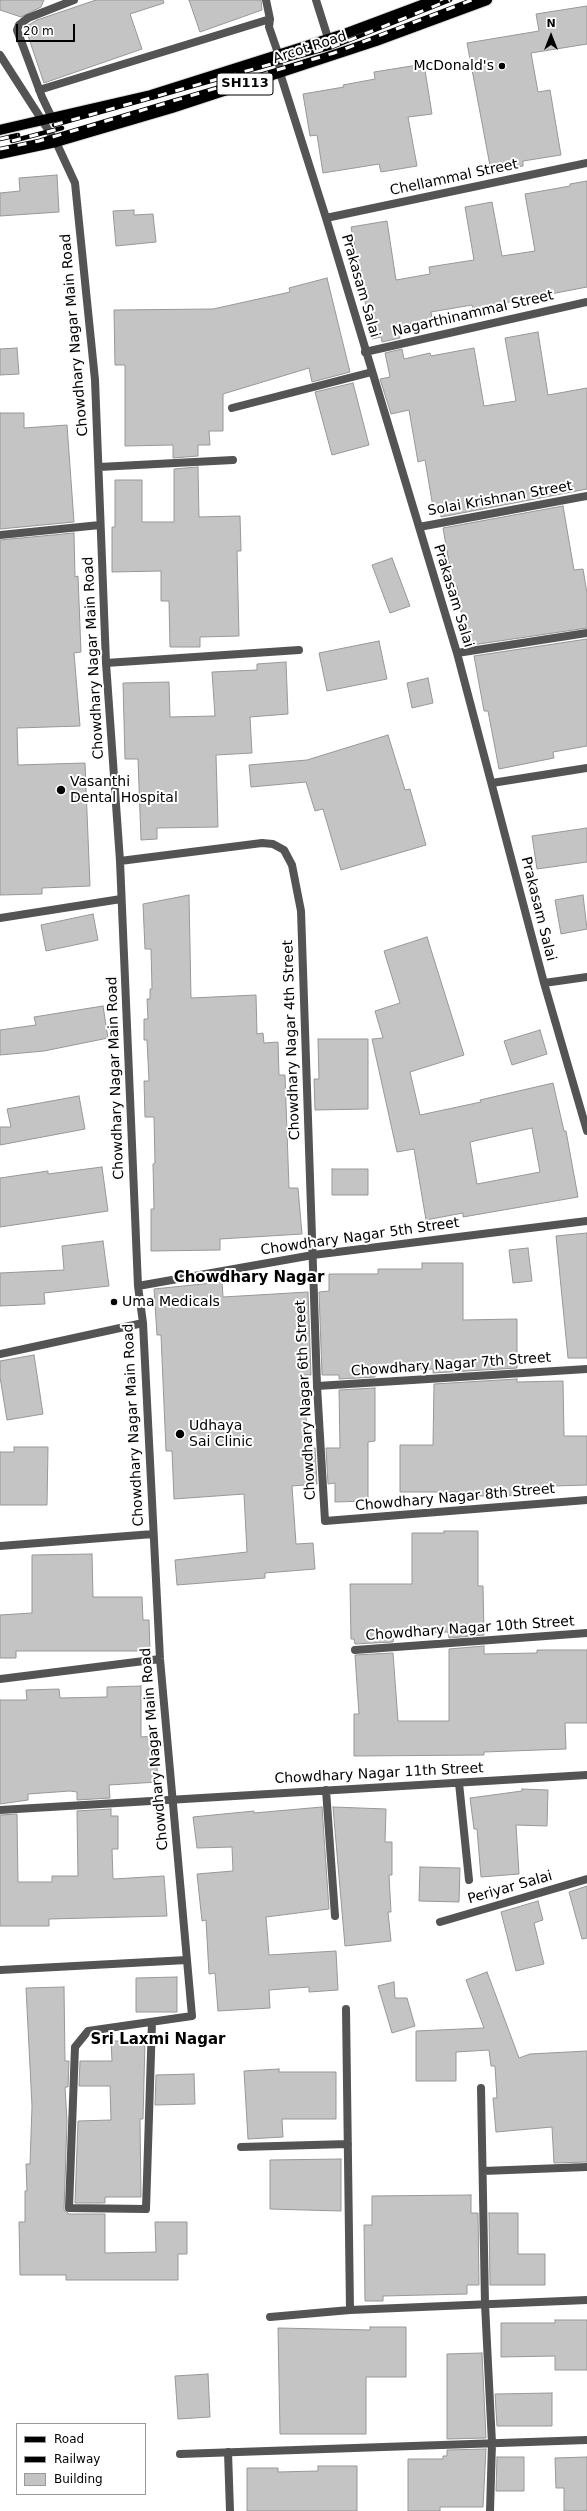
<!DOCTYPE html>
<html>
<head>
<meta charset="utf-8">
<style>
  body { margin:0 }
  #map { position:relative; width:587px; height:2511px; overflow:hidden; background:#fff; font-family:"DejaVu Sans",sans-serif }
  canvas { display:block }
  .legend { position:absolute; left:16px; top:2423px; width:130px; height:72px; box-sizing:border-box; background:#fff; border:1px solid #999; margin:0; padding:5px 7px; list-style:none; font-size:12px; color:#000 }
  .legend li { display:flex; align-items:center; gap:8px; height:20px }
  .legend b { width:20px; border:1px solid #999 }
  .north { position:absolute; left:531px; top:16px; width:40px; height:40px; -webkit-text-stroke:3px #fff; paint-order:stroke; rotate:0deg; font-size:11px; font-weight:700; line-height:16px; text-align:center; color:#000 }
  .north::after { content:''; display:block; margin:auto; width:14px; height:18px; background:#000; clip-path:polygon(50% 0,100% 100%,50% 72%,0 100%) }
  .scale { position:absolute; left:16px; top:24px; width:59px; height:18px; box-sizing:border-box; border:2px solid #000; border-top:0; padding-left:5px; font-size:12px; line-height:14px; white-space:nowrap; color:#000; -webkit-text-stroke:3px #fff; paint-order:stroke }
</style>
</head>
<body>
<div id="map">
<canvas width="587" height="2511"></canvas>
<ul class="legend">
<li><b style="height:5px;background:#000"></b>Road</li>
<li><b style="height:5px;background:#000"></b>Railway</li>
<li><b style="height:11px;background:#c4c4c4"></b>Building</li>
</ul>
<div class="north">N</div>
<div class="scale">20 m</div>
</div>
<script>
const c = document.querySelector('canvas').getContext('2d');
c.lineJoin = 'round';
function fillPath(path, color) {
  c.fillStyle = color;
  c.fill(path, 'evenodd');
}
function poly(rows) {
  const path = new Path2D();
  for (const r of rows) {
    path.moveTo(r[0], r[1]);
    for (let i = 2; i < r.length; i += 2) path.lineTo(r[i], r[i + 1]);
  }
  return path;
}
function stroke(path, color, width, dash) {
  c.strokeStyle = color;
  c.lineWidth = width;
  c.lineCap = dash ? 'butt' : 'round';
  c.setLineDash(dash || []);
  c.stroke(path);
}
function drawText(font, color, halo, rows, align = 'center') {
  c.font = font + ' "DejaVu Sans",sans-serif';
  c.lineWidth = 4;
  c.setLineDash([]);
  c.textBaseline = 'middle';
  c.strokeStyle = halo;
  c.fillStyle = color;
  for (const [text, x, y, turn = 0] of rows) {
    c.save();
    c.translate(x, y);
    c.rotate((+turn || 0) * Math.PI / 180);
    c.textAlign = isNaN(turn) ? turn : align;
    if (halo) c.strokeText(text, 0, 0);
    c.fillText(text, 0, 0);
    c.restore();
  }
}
const building = poly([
  [0,0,44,0,41,7,21,17,0,10,0,0],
  [96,0,163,0,164,3,130,14,142,49,44,83,25,27,37,20,96,0],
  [189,0,261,0,262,10,200,32,189,0],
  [587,6,587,44,531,53,538,92,550,90,561,155,523,161,523,166,491,171,467,43,539,31,536,14,587,6],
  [424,64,432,114,408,117,417,166,381,172,379,164,323,173,317,135,310,136,303,94,344,87,343,85,375,79,374,72,424,64],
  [57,175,59,212,0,216,0,193,20,191,19,178,57,175],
  [587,181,587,287,473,309,472,305,431,312,432,320,398,326,400,338,382,342,381,337,372,339,351,227,387,221,396,280,430,274,429,267,474,260,465,207,492,202,502,256,535,251,525,194,570,186,570,184,587,181],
  [134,210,134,215,153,214,156,242,116,246,113,211,134,210],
  [327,278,350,372,312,382,309,368,223,394,223,431,209,431,210,445,198,445,198,456,173,458,173,445,125,446,125,365,115,365,114,310,213,309,290,292,289,288,327,278],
  [538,332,548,395,587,388,587,489,441,517,440,512,434,513,425,460,418,462,409,410,391,414,380,379,390,377,385,353,402,349,404,359,430,353,431,356,474,348,484,406,516,401,505,338,538,332],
  [17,348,19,374,0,375,0,349,17,348],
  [353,383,369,445,332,455,315,392,353,383],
  [0,413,24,413,24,428,67,425,74,522,0,529,0,413],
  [198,467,199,517,240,516,241,551,237,551,239,636,200,637,200,647,170,647,169,601,161,601,161,571,112,572,112,527,115,527,115,480,142,480,142,522,174,522,174,469,198,467],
  [563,506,574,570,583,569,587,593,587,628,472,645,471,641,466,642,457,586,453,586,443,528,563,506],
  [74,533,75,577,78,576,81,652,74,653,80,726,17,728,18,765,85,763,90,886,42,888,42,894,0,895,0,540,74,533],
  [392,558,410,606,390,613,372,565,392,558],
  [587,639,587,746,553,752,554,758,499,769,488,711,484,711,474,656,587,639],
  [379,641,387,679,327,691,319,653,379,641],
  [286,662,288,714,250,717,252,753,216,755,218,827,157,828,157,839,141,840,138,759,125,759,123,683,169,682,170,717,215,716,212,672,257,670,257,664,286,662],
  [428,678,433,703,412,708,407,683,428,678],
  [388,735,405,790,410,789,426,845,341,870,323,809,315,811,306,782,251,787,249,765,307,760,388,735],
  [587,828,587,862,537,869,532,836,587,828],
  [189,895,191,998,256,995,257,1034,263,1033,264,1043,278,1042,279,1075,285,1075,289,1188,298,1188,302,1234,220,1239,220,1250,151,1251,151,1209,154,1209,153,1164,155,1163,154,1117,145,1117,144,1081,149,1081,147,1040,144,1040,144,1019,148,1019,147,999,150,999,150,989,152,989,151,949,145,949,143,904,189,895],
  [583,895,587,929,561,934,555,900,583,895],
  [93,914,98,940,46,951,41,925,93,914],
  [427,937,464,1055,410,1072,420,1115,481,1102,480,1100,553,1083,564,1131,566,1131,578,1197,463,1217,463,1213,426,1220,414,1149,397,1152,372,1039,383,1038,375,1011,400,1003,384,951,427,937],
  [532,1128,540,1172,477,1184,470,1142,532,1128],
  [103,1006,108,1038,44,1051,0,1055,0,1030,36,1025,34,1017,103,1006],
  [540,1030,547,1054,512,1065,504,1041,540,1030],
  [318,1039,368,1039,368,1109,315,1110,314,1079,319,1079,318,1039],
  [79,1096,85,1129,0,1145,0,1127,11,1127,7,1109,79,1096],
  [102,1167,108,1211,0,1227,0,1178,48,1171,48,1174,102,1167],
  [332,1169,368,1169,368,1195,332,1195,332,1169],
  [587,1233,587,1358,568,1358,556,1236,587,1233],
  [103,1241,109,1286,44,1293,45,1304,0,1306,0,1273,64,1270,62,1246,103,1241],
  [528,1248,532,1281,513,1283,509,1250,528,1248],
  [422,1263,463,1263,463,1320,517,1319,517,1368,433,1373,433,1369,376,1370,375,1377,339,1379,339,1375,322,1375,319,1292,329,1291,329,1274,378,1274,378,1269,422,1269,422,1263],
  [222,1282,223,1297,308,1292,311,1375,302,1375,309,1448,315,1448,317,1484,292,1486,296,1544,313,1543,315,1569,265,1573,265,1578,177,1585,175,1560,247,1552,244,1494,174,1499,172,1451,166,1451,161,1335,157,1335,154,1289,222,1282],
  [34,1355,43,1414,7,1420,0,1377,0,1361,34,1355],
  [517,1379,517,1382,563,1381,564,1436,587,1436,587,1485,521,1487,522,1495,480,1496,480,1492,400,1492,400,1445,433,1445,434,1384,517,1379],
  [375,1388,375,1441,368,1442,368,1501,335,1502,335,1483,328,1484,326,1448,340,1448,339,1390,375,1388],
  [14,1447,48,1447,47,1505,0,1505,0,1452,14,1452,14,1447],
  [444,1531,478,1531,478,1586,483,1586,484,1635,449,1638,448,1632,395,1633,393,1642,355,1644,354,1639,351,1639,350,1584,412,1584,412,1533,444,1533,444,1531],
  [92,1554,93,1597,142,1597,143,1620,149,1620,150,1651,16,1651,16,1658,0,1658,0,1615,32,1613,32,1555,92,1554],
  [484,1646,484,1654,537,1653,537,1650,587,1650,587,1723,565,1723,566,1749,484,1752,484,1755,354,1756,354,1714,359,1714,355,1655,393,1653,398,1721,449,1721,449,1649,484,1646],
  [141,1686,141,1737,155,1736,158,1782,109,1785,110,1798,77,1800,77,1792,70,1791,28,1794,28,1800,0,1804,0,1700,27,1700,26,1690,59,1689,60,1698,107,1697,107,1687,141,1686],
  [522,1789,548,1790,547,1826,516,1825,519,1874,481,1877,477,1829,474,1829,470,1798,522,1791,522,1789],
  [322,1807,329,1909,266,1917,269,1955,336,1951,338,1990,309,1992,309,1987,269,1990,270,2008,218,2011,215,1973,209,1974,206,1920,202,1921,197,1874,233,1871,232,1847,197,1848,193,1817,254,1811,254,1813,322,1807],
  [333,1807,386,1809,385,1842,392,1842,392,1875,389,1875,391,1912,388,1912,391,1941,345,1946,333,1807],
  [111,1809,111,1816,118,1816,118,1849,112,1849,113,1879,164,1876,167,1916,49,1919,49,1926,0,1926,0,1815,17,1814,18,1882,52,1882,52,1876,78,1876,77,1811,111,1809],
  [420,1867,460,1868,459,1902,419,1901,420,1867],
  [587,1886,587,1938,582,1939,569,1892,587,1886],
  [538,1901,543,1920,534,1923,544,1964,516,1971,501,1912,538,1901],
  [487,1972,519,2058,530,2054,587,2051,587,2162,554,2163,552,2127,496,2132,493,2098,497,2098,495,2066,491,2066,489,2050,456,2052,456,2081,416,2081,416,2031,484,2028,466,1980,487,1972],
  [177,1977,177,2012,136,2012,136,1978,177,1977],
  [394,1982,395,1998,407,1998,415,2026,392,2033,378,1986,394,1982],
  [64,1987,65,2061,69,2061,68,2087,65,2087,67,2121,64,2210,69,2214,105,2214,105,2253,156,2252,155,2222,187,2222,187,2254,178,2254,178,2280,66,2280,66,2275,20,2275,19,2222,25,2222,25,2191,27,2191,26,2164,30,2164,32,2106,26,1988,64,1987],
  [111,2041,145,2041,143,2119,140,2119,141,2197,105,2197,105,2203,75,2203,78,2121,111,2120,110,2086,79,2086,80,2061,112,2061,111,2041],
  [279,2069,279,2072,336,2072,336,2119,282,2119,283,2137,248,2139,244,2071,279,2069],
  [194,2074,195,2104,155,2105,156,2075,194,2074],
  [341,2159,341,2211,270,2209,270,2160,341,2159],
  [471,2195,471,2213,478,2213,479,2285,467,2285,467,2294,383,2296,383,2301,365,2301,364,2225,372,2225,372,2196,471,2195],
  [489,2213,518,2213,518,2254,545,2254,545,2285,490,2285,489,2213],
  [555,2320,587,2320,587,2370,555,2370,555,2356,501,2357,501,2323,555,2323,555,2320],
  [370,2327,406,2327,406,2377,366,2377,366,2434,280,2434,278,2328,370,2330,370,2327],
  [482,2353,486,2438,447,2439,447,2354,482,2353],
  [208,2374,210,2417,178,2419,175,2376,208,2374],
  [552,2393,552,2426,497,2426,495,2394,552,2393],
  [486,2449,483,2507,440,2507,440,2511,408,2511,408,2459,443,2459,443,2456,447,2456,447,2450,486,2449],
  [497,2457,524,2457,524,2491,496,2491,497,2457],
  [587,2457,587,2511,564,2511,564,2488,556,2488,555,2458,587,2457],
  [318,2466,357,2466,357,2511,247,2511,247,2468,278,2468,278,2472,318,2471,318,2466]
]);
const minor = poly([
  [266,0,270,19,269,27,278,53,280,73,326,218,457,653,544,983,587,1131],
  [316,0,328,38],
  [0,55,56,142,75,183,95,380,106,663,120,861,138,1286,143,1323,160,1659,192,2016,88,2031,75,2047,69,2208,146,2209,152,2022],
  [39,90,270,19],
  [52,118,42,97,17,30,19,25,28,18,74,0],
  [326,218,587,163],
  [365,352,587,302],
  [232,408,372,372],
  [99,467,233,460],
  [419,527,587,496],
  [0,535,100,525],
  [457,653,587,633],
  [106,663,299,650],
  [492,783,587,768],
  [120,861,262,843,273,844,284,850,292,865,301,911,317,1386,325,1521,587,1500],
  [0,918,121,899],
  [544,983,587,977],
  [138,1286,313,1255,587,1221],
  [0,1354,143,1323],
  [317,1386,587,1369],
  [0,1546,153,1534],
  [355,1650,587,1633],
  [0,1679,160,1659],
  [459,1783,469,1880],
  [326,1790,335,1916],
  [0,1810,587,1775],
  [440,1922,587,1879],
  [0,1970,187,1960],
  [346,2009,350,2310],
  [481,2088,485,2304,492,2443,490,2511],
  [241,2147,348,2144],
  [483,2171,587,2167],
  [270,2317,350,2310,587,2300],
  [228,2452,230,2511],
  [180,2454,587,2440]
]);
const primary = poly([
  [0,130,151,95,347,33,435,0],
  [0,154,56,142,172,108,376,41,487,0]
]);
const rail = poly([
  [54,125,332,47,450,0],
  [0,139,18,135],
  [12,141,62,128],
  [0,149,39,141,334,53,472,0]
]);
const markers = [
  [502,66,4,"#000"],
  [61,790,5,"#000"],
  [114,1302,4,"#000"],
  [180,1434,5,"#000"]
];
const shields = [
  [245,84,56]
];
const shieldNames = [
  ["SH113",245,84]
];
const streetNames = [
  ["Arcot Road",310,48,-18],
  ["Chellammal Street",454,178,-12],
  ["Prakasam Salai",360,286,74],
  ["Nagarthinammal Street",473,314,-13],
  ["Chowdhary Nagar Main Road",75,335,-95],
  ["Solai Krishnan Street",500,499,-10],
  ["Prakasam Salai",453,596,73],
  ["Chowdhary Nagar Main Road",94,658,-93],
  ["Prakasam Salai",538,909,76],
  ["Chowdhary Nagar 4th Street",292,1040,-92],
  ["Chowdhary Nagar Main Road",116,1078,-92],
  ["Chowdhary Nagar 5th Street",360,1237,-8],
  ["Chowdhary Nagar 7th Street",451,1365,-4],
  ["Chowdhary Nagar 6th Street",306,1400,-93],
  ["Chowdhary Nagar Main Road",134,1425,-93],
  ["Chowdhary Nagar 8th Street",455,1498,-5],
  ["Chowdhary Nagar 10th Street",470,1629,-4],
  ["Chowdhary Nagar Main Road",155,1749,-95],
  ["Chowdhary Nagar 11th Street",379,1774,-3],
  ["Periyar Salai",510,1888,-16]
];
const poiNames = [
  ["McDonald's",494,66,"right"],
  ["Vasanthi",70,782],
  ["Dental Hospital",70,798],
  ["Uma Medicals",122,1302],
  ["Udhaya",189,1426],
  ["Sai Clinic",189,1442]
];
const neighbourhoodNames = [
  ["Chowdhary Nagar",249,1278],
  ["Sri Laxmi Nagar",158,2040]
];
fillPath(building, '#c4c4c4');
stroke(building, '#989898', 1);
stroke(primary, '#dbdbdb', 12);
stroke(minor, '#545454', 8);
stroke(primary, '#000', 10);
stroke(rail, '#000', 4.5);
stroke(rail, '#fff', 3, [9]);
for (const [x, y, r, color] of markers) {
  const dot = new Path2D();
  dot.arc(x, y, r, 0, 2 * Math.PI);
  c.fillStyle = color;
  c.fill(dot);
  stroke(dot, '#fff', 1.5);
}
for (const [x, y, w] of shields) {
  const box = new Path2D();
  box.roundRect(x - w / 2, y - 11, w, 22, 3);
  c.fillStyle = '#fff';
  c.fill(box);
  stroke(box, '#000', 1);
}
drawText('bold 13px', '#000', null, shieldNames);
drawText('14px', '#000', '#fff', streetNames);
drawText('14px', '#000', '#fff', poiNames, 'left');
drawText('bold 15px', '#000', '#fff', neighbourhoodNames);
</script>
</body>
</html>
